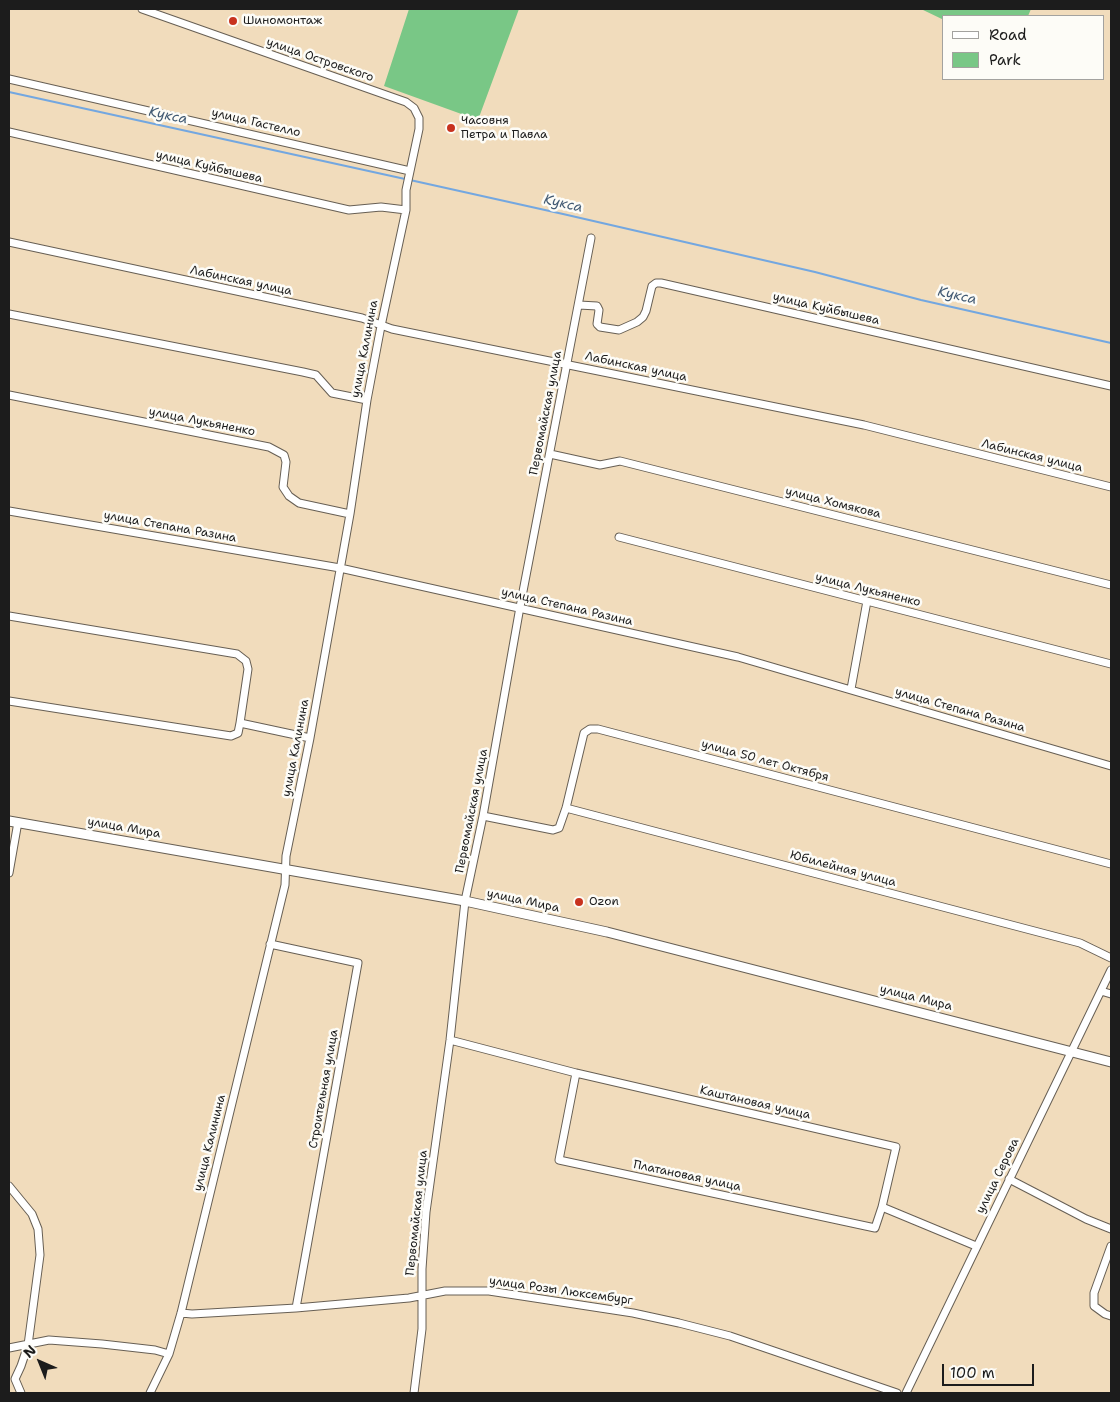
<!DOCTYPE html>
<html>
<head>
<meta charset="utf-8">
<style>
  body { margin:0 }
  #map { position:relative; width:1120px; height:1402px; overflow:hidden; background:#f1dcbc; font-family:"Shantell Sans",sans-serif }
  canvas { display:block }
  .frame { position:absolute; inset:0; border:10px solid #1c1c1c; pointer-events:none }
  .legend { position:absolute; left:942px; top:15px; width:162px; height:65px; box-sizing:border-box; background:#fdfcf7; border:1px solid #a3a29f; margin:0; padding:6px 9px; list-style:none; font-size:15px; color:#1c1c1c }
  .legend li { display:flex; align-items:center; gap:10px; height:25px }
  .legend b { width:25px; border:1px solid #a3a29f }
  .north { position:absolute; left:15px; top:1337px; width:50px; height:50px; -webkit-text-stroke:4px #fdfcf7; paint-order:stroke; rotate:316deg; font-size:14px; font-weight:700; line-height:20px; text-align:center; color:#1c1c1c }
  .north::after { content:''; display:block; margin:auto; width:18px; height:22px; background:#1c1c1c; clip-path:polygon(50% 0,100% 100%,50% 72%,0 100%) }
  .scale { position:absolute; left:942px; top:1364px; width:92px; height:22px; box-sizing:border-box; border:2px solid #1c1c1c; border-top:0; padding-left:6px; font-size:15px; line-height:18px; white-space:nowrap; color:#1c1c1c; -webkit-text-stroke:4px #fdfcf7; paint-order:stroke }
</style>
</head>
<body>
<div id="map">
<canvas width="1120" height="1402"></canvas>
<div class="frame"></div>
<ul class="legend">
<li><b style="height:6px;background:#fff"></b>Road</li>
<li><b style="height:14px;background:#79c786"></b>Park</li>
</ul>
<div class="north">N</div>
<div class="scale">100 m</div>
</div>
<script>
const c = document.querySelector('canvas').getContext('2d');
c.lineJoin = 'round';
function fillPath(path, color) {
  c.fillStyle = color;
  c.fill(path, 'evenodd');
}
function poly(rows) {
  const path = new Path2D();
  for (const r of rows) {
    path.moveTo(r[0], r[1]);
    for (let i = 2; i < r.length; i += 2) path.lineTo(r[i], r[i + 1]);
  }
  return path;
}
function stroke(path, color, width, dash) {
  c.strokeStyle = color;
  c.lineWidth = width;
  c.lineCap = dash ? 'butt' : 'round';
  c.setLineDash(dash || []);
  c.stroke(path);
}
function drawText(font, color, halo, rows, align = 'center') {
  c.font = font + ' "Shantell Sans",sans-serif';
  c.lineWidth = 5;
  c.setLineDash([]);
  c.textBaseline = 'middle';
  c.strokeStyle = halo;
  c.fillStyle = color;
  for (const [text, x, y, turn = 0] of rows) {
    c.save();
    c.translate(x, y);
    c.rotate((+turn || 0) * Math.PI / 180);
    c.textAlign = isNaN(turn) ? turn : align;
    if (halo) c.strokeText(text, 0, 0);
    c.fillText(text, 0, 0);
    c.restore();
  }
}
const green = poly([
  [409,9,519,9,478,120,384,86],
  [921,9,1031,9,1028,16,944,16,944,20]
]);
const stream = poly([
  [9,92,405,179],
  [410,180,563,214,815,272,921,300,1111,343]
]);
const minor = poly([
  [142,9,406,102,414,108,419,118,419,129,406,190,406,210,381,326,367,400,350,514,310,738,286,856,285,885,181,1313,169,1354,150,1393],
  [9,79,410,171],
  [9,132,349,210,381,207,406,210],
  [9,242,362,318,392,329,864,425,1111,487],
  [579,305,597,306,599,310,597,324,600,327,619,330,637,322,643,317,646,311,652,286,656,283,661,283,1111,386],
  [9,314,303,372,316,375,332,393,367,400],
  [9,395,269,447,284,455,286,462,283,487,289,496,299,503,350,514],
  [550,454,600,465,620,461,1111,585],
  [9,511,340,568,738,657,1111,766],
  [619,537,1111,664],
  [9,616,237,654,246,661,248,669,240,723],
  [851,689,867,601],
  [9,701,231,736,238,733,240,723,310,738],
  [566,808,1080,943,1111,958],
  [483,816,553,830,559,828,566,808,584,733,590,729,598,729,1111,864],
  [9,873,18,822],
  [270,944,358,963,296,1308],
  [1101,991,1111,994],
  [450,1040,576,1073,896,1147,882,1207,976,1246],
  [576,1073,559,1160,875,1228,882,1207],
  [1009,1179,1086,1219,1111,1229],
  [9,1186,32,1214,38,1229,40,1255,28,1345,21,1366,15,1379,21,1393],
  [1111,1246,1094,1293,1094,1306,1105,1314,1111,1316],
  [181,1313,192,1314,296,1308,409,1298,445,1291,489,1291,633,1313,679,1323,730,1336,897,1393],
  [9,1348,49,1340,102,1344,155,1350,169,1354],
  [414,1393,422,1329,422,1269,426,1212,450,1040,465,901,483,816,520,607,591,238],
  [906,1393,1111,970]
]);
const major = poly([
  [9,821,465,901,607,932,1111,1062]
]);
const markers = [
  [233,21,5,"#c8321e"],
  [451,128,5,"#c8321e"],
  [579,902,5,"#c8321e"]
];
const poiNames = [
  ["Шиномонтаж",243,21],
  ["Часовня",461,121],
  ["Петра и Павла",461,135],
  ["Ozon",589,902]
];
const streetNames = [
  ["улица Островского",320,60,19],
  ["улица Гастелло",256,123,13],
  ["улица Куйбышева",209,167,13],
  ["Лабинская улица",241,281,12],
  ["улица Куйбышева",826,309,13],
  ["улица Калинина",365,349,-79],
  ["Лабинская улица",636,367,12],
  ["Первомайская улица",546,413,-79],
  ["улица Лукьяненко",202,422,11],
  ["Лабинская улица",1032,456,14],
  ["улица Хомякова",833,503,14],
  ["улица Степана Разина",170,527,10],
  ["улица Лукьяненко",868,590,14],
  ["улица Степана Разина",567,607,13],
  ["улица Степана Разина",960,710,16],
  ["улица Калинина",296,748,-79],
  ["улица 50 лет Октября",765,761,15],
  ["Первомайская улица",472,811,-79],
  ["улица Мира",124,828,10],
  ["Юбилейная улица",843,869,15],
  ["улица Мира",523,901,12],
  ["улица Мира",916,998,14],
  ["Строительная улица",324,1089,-80],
  ["Каштановая улица",755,1103,13],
  ["улица Калинина",210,1143,-76],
  ["Платановая улица",687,1176,12],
  ["улица Серова",998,1176,-64],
  ["Первомайская улица",417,1213,-84],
  ["улица Розы Люксембург",561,1291,8]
];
const waterNames = [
  ["Кукса",168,116,12],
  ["Кукса",563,204,13],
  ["Кукса",957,296,13]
];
fillPath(green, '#79c786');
stroke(stream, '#73a7e0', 2);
stroke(minor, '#675f54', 9);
stroke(major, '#675f54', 11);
stroke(minor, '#fff', 7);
stroke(major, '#fff', 9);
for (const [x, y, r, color] of markers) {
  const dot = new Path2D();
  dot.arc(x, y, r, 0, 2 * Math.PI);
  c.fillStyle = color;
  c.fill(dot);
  stroke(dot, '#fdfcf7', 2);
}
drawText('12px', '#1c1c1c', '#fdfcf7', poiNames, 'left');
drawText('12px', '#1c1c1c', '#fdfcf7', streetNames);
drawText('italic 14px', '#435b74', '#fdfcf7', waterNames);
</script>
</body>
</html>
